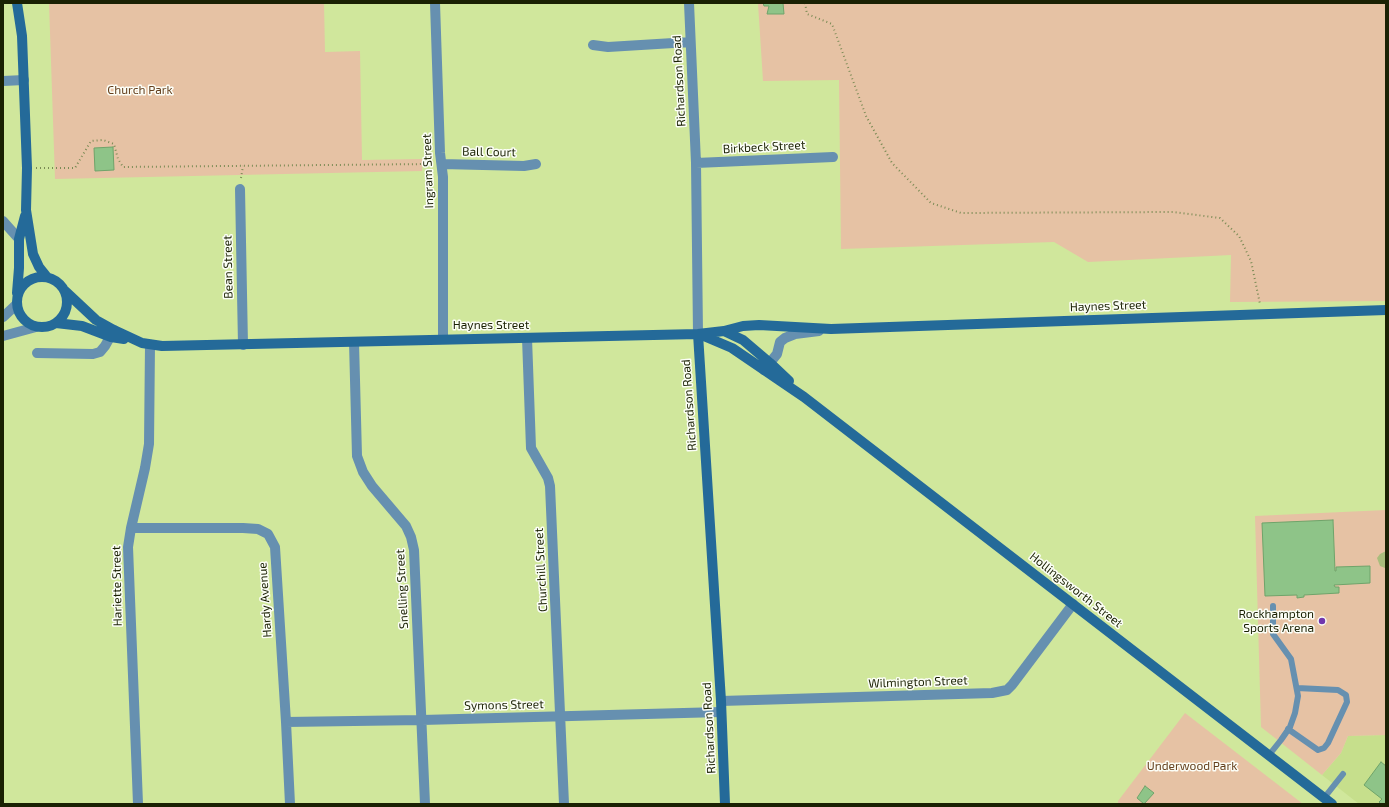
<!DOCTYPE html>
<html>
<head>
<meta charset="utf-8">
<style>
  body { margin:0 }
  #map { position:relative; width:1389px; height:807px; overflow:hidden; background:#d0e79c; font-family:"Exo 2",sans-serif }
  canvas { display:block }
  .frame { position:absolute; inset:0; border:4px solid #1a2103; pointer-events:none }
</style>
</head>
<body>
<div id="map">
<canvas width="1389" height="807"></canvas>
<div class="frame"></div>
</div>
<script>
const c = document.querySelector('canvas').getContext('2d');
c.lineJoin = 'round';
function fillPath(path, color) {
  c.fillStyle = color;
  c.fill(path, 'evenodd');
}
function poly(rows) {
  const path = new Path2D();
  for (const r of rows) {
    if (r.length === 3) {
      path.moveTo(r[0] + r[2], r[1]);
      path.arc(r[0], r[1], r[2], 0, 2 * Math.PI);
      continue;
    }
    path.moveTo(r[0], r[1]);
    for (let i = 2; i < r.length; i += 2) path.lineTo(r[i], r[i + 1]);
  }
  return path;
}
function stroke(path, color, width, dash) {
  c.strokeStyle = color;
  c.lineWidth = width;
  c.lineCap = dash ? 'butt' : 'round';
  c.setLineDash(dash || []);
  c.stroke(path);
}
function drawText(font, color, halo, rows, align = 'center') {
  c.font = font + ' "Exo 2",sans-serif';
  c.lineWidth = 3;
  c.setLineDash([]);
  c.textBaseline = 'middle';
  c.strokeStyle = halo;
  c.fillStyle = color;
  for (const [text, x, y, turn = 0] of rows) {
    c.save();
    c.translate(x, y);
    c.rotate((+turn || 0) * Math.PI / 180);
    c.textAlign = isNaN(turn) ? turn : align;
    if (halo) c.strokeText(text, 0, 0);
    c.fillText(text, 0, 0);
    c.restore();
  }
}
const built = poly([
  [1386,735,1386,804,1359,804,1322,775,1341,753,1348,736]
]);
const green = poly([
  [49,3,324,3,325,52,360,51,362,160,422,159,422,171,55,179],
  [758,3,1386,3,1386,301,1230,302,1231,255,1088,262,1054,242,841,249,839,80,763,81],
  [1386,510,1386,735,1348,736,1341,753,1322,775,1261,727,1255,516],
  [1185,713,1303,804,1118,804,1118,801]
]);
const water = poly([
  [1386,551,1386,568,1385,568,1380,566,1377,558,1380,554]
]);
const building = poly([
  [763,3,783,3,784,14,767,14,769,6,764,6,763,3],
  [113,147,114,170,95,171,94,148,113,147],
  [1333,520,1335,571,1336,571,1336,567,1370,566,1370,583,1334,585,1335,587,1339,587,1339,593,1304,595,1304,597,1297,598,1297,595,1265,596,1262,523,1333,520],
  [1381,762,1386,766,1386,804,1381,804,1379,802,1382,799,1364,785,1381,762],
  [1145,786,1154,793,1144,804,1137,798,1145,786]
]);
const path = poly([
  [805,3,807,14,832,24,866,116,892,163,931,203,961,213,1173,212,1220,218,1239,236,1251,261,1260,304],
  [36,168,75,168,91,141,103,140,114,144,118,159,123,167,431,164],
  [241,178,243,166]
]);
const lane = poly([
  [1288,729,1318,750,1324,748,1328,743,1347,702,1346,695,1338,690,1297,688],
  [1269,755,1281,740,1290,727,1295,713,1298,696,1291,659,1273,634,1273,606],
  [1324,798,1343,774]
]);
const street = poly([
  [435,3,440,153,443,177,443,339],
  [689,3,696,163,698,334],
  [593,45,608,47,690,42],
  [3,81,24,80],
  [696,163,833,157],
  [442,164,524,166,536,164],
  [240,189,243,345],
  [3,221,19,239],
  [3,317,17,304],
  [3,336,36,327],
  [527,338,531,448,548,478,550,486,564,804],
  [354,342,357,456,363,472,372,486,406,526,411,537,414,550,425,804],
  [37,353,93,354,100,352,105,346,114,330],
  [764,370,777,354,780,342,785,338,795,334,819,331],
  [131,528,243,528,258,529,268,534,275,547,286,722,290,804],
  [721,701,992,693,1007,690,1012,685,1073,604],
  [286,722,422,720,721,712],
  [138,804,128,547,131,528,145,468,149,444,150,345]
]);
const secondary = poly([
  [17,3,22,36,27,168,26,210,33,254,39,267,47,277],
  [42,302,25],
  [65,291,96,320,114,330,142,343,162,346,698,334,724,331,743,326,759,325,831,329,1386,310],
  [17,293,19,268,19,239,25,216],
  [56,323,82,326,111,337,124,339],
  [724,331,743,340,770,363,789,381],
  [698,334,721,701,725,804],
  [699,334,732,348,804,397,1332,804]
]);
const markers = [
  [1322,621,4,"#7137ae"]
];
const streetNames = [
  ["Richardson Road",679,81,-93],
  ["Birkbeck Street",764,147,-3],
  ["Ball Court",489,152,1],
  ["Ingram Street",428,171,-92],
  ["Bean Street",228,267,-91],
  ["Haynes Street",1108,306,-2],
  ["Haynes Street",491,325],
  ["Richardson Road",689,405,-94],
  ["Churchill Street",541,570,-93],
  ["Hariette Street",117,586,-91],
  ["Snelling Street",402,589,-93],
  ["Hollingsworth Street",1076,590,38],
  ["Hardy Avenue",265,600,-94],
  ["Wilmington Street",918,682,-2],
  ["Symons Street",504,705,-1],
  ["Richardson Road",709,728,-93]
];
const parkNames = [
  ["Church Park",140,90],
  ["Underwood Park",1192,766]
];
const poiNames = [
  ["Rockhampton",1314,614],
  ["Sports Arena",1314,628]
];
fillPath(built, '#c6df8c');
fillPath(green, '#e6c2a4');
fillPath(water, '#a9bd7c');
fillPath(building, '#8ec488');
stroke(building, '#6fa46a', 1);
stroke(path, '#7b8b55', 2, [1, 3]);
stroke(lane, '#6690b0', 6);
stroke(street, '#6690b0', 10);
stroke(secondary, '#246a99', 10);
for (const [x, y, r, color] of markers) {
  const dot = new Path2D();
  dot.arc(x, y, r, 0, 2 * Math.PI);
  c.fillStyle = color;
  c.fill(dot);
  stroke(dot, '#fcfef7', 1.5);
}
drawText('12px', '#1a2103', '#fcfef7', streetNames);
drawText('12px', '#643f1c', '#fcfef7', parkNames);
drawText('12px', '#1a2103', '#fcfef7', poiNames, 'right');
</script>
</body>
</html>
